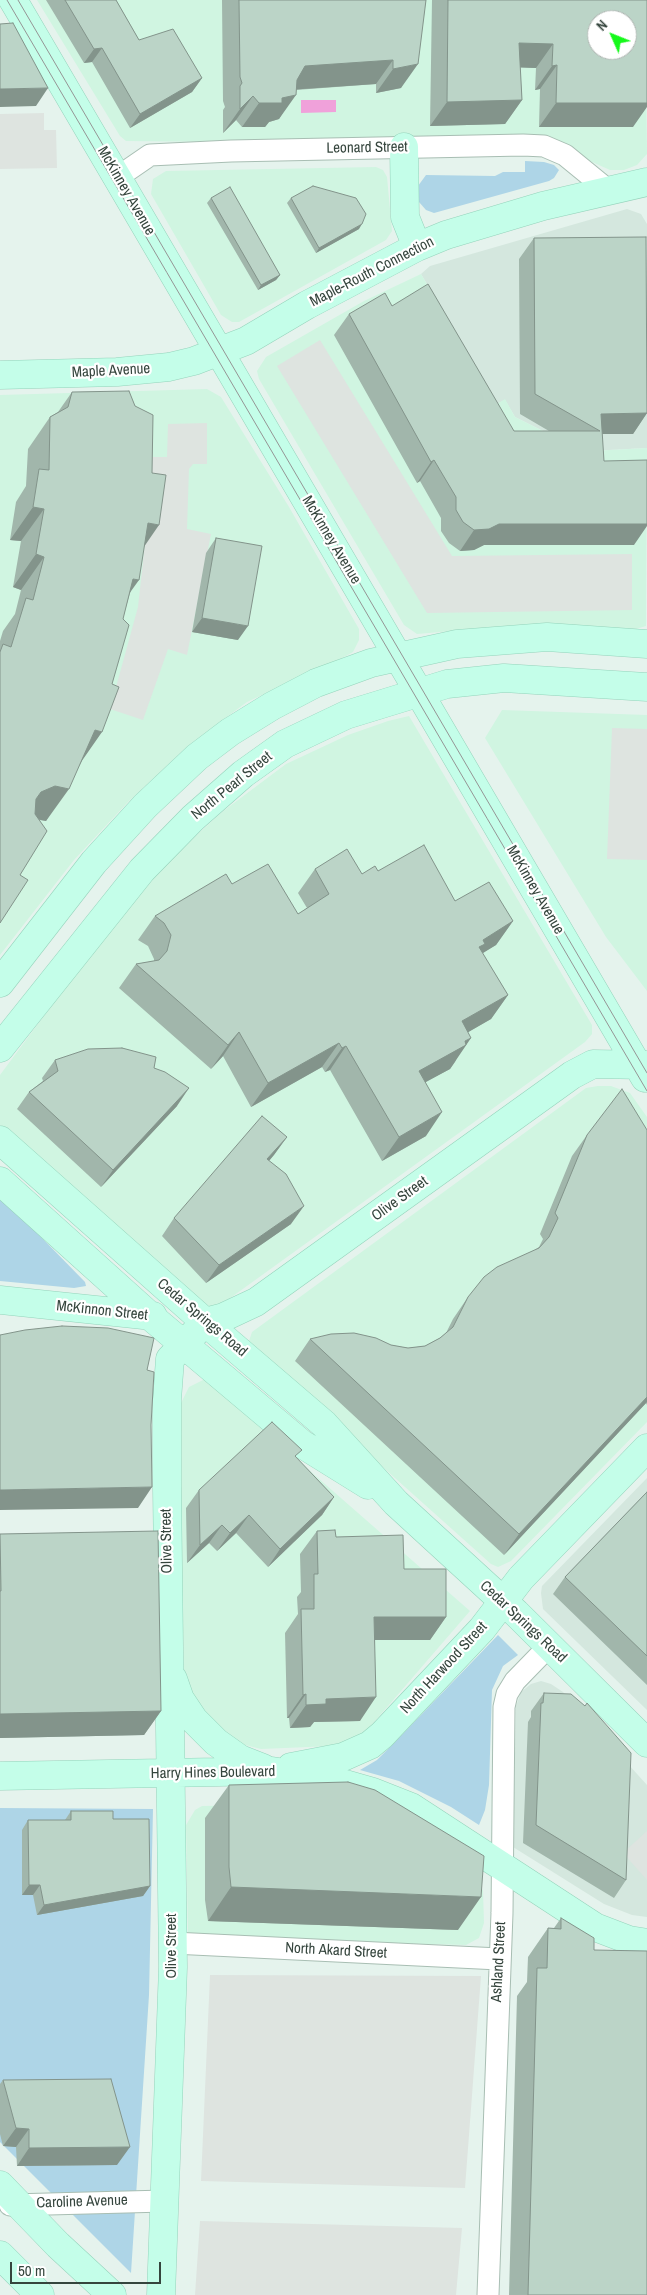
<!DOCTYPE html>
<html>
<head>
<meta charset="utf-8">
<style>
  body { margin:0 }
  #map { position:relative; width:647px; height:2295px; overflow:hidden; background:#e5f3ed; font-family:"Archivo Narrow",sans-serif }
  canvas { display:block }
  .north { position:absolute; left:587px; top:10px; width:50px; height:50px; box-sizing:border-box; background:#fff; border:1px solid #aeb5b1; border-radius:50%; rotate:314deg; font-size:14px; font-weight:700; line-height:20px; text-align:center; color:#35453d }
  .north::after { content:''; display:block; margin:auto; width:18px; height:22px; background:#16f91b; clip-path:polygon(50% 0,100% 100%,50% 72%,0 100%) }
  .scale { position:absolute; left:10px; top:2262px; width:151px; height:22px; box-sizing:border-box; border:2px solid #35453d; border-top:0; padding-left:6px; font-size:15px; line-height:18px; white-space:nowrap; color:#35453d; -webkit-text-stroke:4px #fff; paint-order:stroke }
</style>
</head>
<body>
<div id="map">
<canvas width="647" height="2295"></canvas>
<div class="north">N</div>
<div class="scale">50 m</div>
</div>
<script>
const c = document.querySelector('canvas').getContext('2d');
c.lineJoin = 'round';
function fillPath(path, color) {
  c.fillStyle = color;
  c.fill(path, 'evenodd');
}
function poly(rows) {
  const path = new Path2D();
  for (const r of rows) {
    path.moveTo(r[0], r[1]);
    for (let i = 2; i < r.length; i += 2) path.lineTo(r[i], r[i + 1]);
  }
  return path;
}
function stroke(path, color, width, dash) {
  c.strokeStyle = color;
  c.lineWidth = width;
  c.lineCap = dash ? 'butt' : 'round';
  c.setLineDash(dash || []);
  c.stroke(path);
}
function drawText(font, color, halo, rows, align = 'center') {
  c.font = font + ' "Archivo Narrow",sans-serif';
  c.lineWidth = 4.5;
  c.setLineDash([]);
  c.textBaseline = 'middle';
  c.strokeStyle = halo;
  c.fillStyle = color;
  for (const [text, x, y, turn = 0] of rows) {
    c.save();
    c.translate(x, y);
    c.rotate((+turn || 0) * Math.PI / 180);
    c.textAlign = isNaN(turn) ? turn : align;
    if (halo) c.strokeText(text, 0, 0);
    c.fillText(text, 0, 0);
    c.restore();
  }
}
const residential = poly([
  [627,209,641,214,647,224,647,448,591,451,555,437,515,417,505,400,497,404,421,274,430,266],
  [647,1478,647,1710,543,1609,541,1593,542,1586],
  [541,1681,551,1684,563,1692,647,1785,647,1917,632,1915,604,1904,513,1847,516,1706,521,1692,531,1684]
]);
const commercial = poly([
  [37,0,645,0,647,154,637,165,624,170,610,170,572,153,218,142,126,141,120,136],
  [597,20,627,20,627,50,597,50],
  [376,167,383,170,387,177,392,231,386,240,239,322,232,322,221,315,151,194,153,179,166,171],
  [421,274,497,404,505,399,515,417,555,437,591,451,647,448,646,626,636,629,612,629,521,625,417,634,404,625,259,379,257,371,266,357,364,301],
  [207,389,221,397,289,507,359,629,359,640,353,652,346,656,247,702,189,745,129,801,74,860,0,955,0,395],
  [502,710,647,715,647,991,606,937,485,738],
  [409,716,592,1025,592,1034,585,1042,222,1304,212,1308,205,1307,0,1125,0,1075,75,974,152,876,222,812,286,764,348,735,388,721],
  [598,1086,611,1086,630,1093,647,1117,647,1422,511,1561,498,1567,491,1564,252,1350,249,1341,252,1332,586,1088],
  [205,1379,470,1611,363,1735,332,1746,261,1749,245,1745,228,1736,197,1705,187,1683,184,1671,178,1434,181,1403,189,1387],
  [322,1804,483,1890,484,1923,479,1938,466,1945,188,1938,186,1825,195,1810,202,1806]
]);
const green = poly([
  [525,161,544,162,554,165,559,170,554,178,549,181,434,213,426,210,419,202,418,186,426,175,495,176,503,172,525,172],
  [0,1195,85,1282,86,1286,74,1288,0,1281],
  [498,1635,518,1655,503,1666,492,1690,489,1785,485,1810,479,1825,451,1807,399,1781,360,1770,377,1760,395,1742],
  [0,1808,153,1809,149,1995,131,2273,0,2142]
]);
const parking = poly([
  [44,113,44,130,56,130,57,168,0,169,0,114],
  [320,340,452,556,632,554,632,610,427,613,277,366],
  [207,423,207,464,193,464,189,469,187,529,211,534,187,655,168,649,143,720,110,709,138,607,149,506,151,457,167,457,168,424],
  [612,728,647,729,647,860,607,859],
  [647,1831,647,1880,623,1853],
  [210,1975,481,1976,465,2188,201,2181],
  [200,2221,462,2228,456,2295,195,2295]
]);
const water = poly([
  [301,100,336,100,336,112,301,113]
]);
const street = poly([
  [118,177,150,155,231,151,523,145,544,146,565,155,609,191],
  [173,1943,499,1959],
  [10,2205,165,2201],
  [488,2295,502,1913,504,1707,507,1694,515,1681,550,1645]
]);
const secondary = poly([
  [13,0,645,1078],
  [404,147,405,217,417,247],
  [0,375,117,372,169,367,194,361,246,341,307,305,417,247,446,235,543,206,647,182],
  [0,983,94,862,145,806,197,757,230,732,272,706,316,683,371,663,457,644,547,637,647,644],
  [0,1048,142,870,193,818,243,774,285,744,346,715,447,684,504,678,647,687],
  [0,1140,205,1322,324,1424,396,1503,516,1613,647,1743],
  [0,1181,150,1316,302,1444,368,1485],
  [0,1300,153,1316],
  [173,1679,180,1699,194,1720,216,1742,240,1759,263,1768],
  [291,1767,343,1757,370,1745,382,1735,482,1629,521,1578,647,1448],
  [0,1776,272,1771,331,1780,373,1792,411,1807,595,1927,629,1940,647,1943],
  [0,2185,58,2245,112,2295],
  [0,2255,40,2295],
  [161,2295,173,1967,167,1487,167,1400,170,1359,205,1322,224,1317,256,1302,572,1075,593,1064,647,1065]
]);
const tram = poly([
  [7,0,647,1091],
  [18,0,647,1073]
]);
const wall = poly([
  [46,0,116,0,139,40,202,78,192,92,130,128,92,62,84,63],
  [222,0,426,0,401,88,376,93,376,84,296,90,279,119,269,122,265,127,242,127,236,120,223,133,223,110,225,107,223,101],
  [432,0,647,0,633,127,539,127,540,89,535,90,536,68,520,67,522,100,505,124,430,126],
  [211,198,280,275,276,280,258,290,207,203],
  [291,198,359,229,316,253,287,203],
  [534,238,647,413,633,434,602,434,604,461,634,545,484,545,474,550,460,551,449,543,441,531,441,518,420,481,417,483,334,335,349,314,392,306,514,431,549,431,520,414,519,259],
  [72,392,144,546,130,593,81,763,46,821,39,820,20,875,0,923,0,641,3,631,15,614,21,590,13,587,21,541,10,540,16,502,26,486,28,449,50,417,58,412],
  [216,538,238,640,192,632,206,553],
  [315,869,362,874,378,871,455,901,513,921,496,945,482,953,508,995,491,1019,468,1032,455,1062,450,1069,425,1082,426,1136,382,1161,330,1070,325,1072,322,1067,251,1107,223,1056,211,1069,119,988,136,964,154,961,154,959,148,946,138,940,155,916,232,884,298,914,307,908,298,893],
  [55,1060,154,1068,177,1106,101,1187,17,1109,29,1092,43,1081,42,1078],
  [647,1130,647,1405,646,1403,504,1555,295,1361,310,1339,391,1345,408,1348,425,1346,440,1338,446,1333,453,1319,468,1297,539,1247,543,1239,540,1234,572,1156,587,1135],
  [287,1137,269,1161,291,1224,206,1283,162,1236,174,1218],
  [296,1458,334,1497,322,1515,268,1567,236,1533,217,1551,209,1543,187,1563,186,1508,199,1490],
  [647,1492,647,1685,553,1594,565,1577],
  [317,1531,336,1537,404,1569,446,1617,430,1640,375,1640,360,1721,314,1722,310,1727,290,1728,289,1718,287,1718,285,1633,298,1614,297,1597,301,1592,300,1554],
  [0,1534,161,1711,144,1735,0,1738],
  [544,1693,626,1880,614,1898,523,1843,528,1722,531,1717,531,1711],
  [229,1785,458,1930,208,1921,205,1900,205,1818],
  [71,1811,113,1819,150,1886,143,1896,37,1915,33,1895,22,1895,22,1830,28,1820,65,1820],
  [561,1918,594,1950,647,2295,509,2295,517,1996,527,1982,528,1957,548,1928,554,1928],
  [3,2080,117,2165,17,2166,16,2147,3,2146,0,2134,0,2084]
]);
const shadedWall = poly([
  [519,43,553,44,536,68,502,67],
  [102,48,92,62,84,63,94,49],
  [393,60,376,84,288,90,305,66],
  [418,64,401,88,376,93,393,69],
  [557,65,540,89,535,90,552,66],
  [202,78,192,92,130,128,140,114],
  [48,88,36,106,0,107,0,89],
  [296,95,279,119,269,122,265,127,242,127,259,103],
  [253,96,236,120,223,133,240,109],
  [522,100,505,124,430,126,447,102],
  [556,103,647,103,647,107,633,127,539,127],
  [362,224,359,229,316,253,319,248],
  [280,275,276,280,258,290,261,285],
  [647,413,633,434,598,434,600,431,601,414],
  [434,460,420,481,417,483,431,462],
  [33,507,44,509,21,541,10,540],
  [148,523,159,525,137,557],
  [499,524,647,524,647,526,634,545,484,545,474,550,460,551,474,530],
  [36,554,44,557,21,590,13,587],
  [133,579,139,580,116,612],
  [202,618,248,626,238,640,192,632],
  [95,730,102,732,79,765],
  [55,786,69,789,46,821,32,818,18,825,41,792],
  [513,921,496,945,475,958,468,968,483,940],
  [508,995,491,1019,446,1045,462,1021],
  [239,1032,223,1056,211,1069,228,1045],
  [471,1038,450,1069,402,1095,419,1071,465,1041],
  [339,1043,322,1067,251,1107,268,1083],
  [346,1046,330,1070,325,1072,342,1048],
  [189,1088,177,1106,101,1187,113,1170],
  [442,1112,426,1136,382,1161,399,1137],
  [287,1137,274,1155,255,1177,267,1159],
  [304,1206,291,1224,206,1283,219,1265],
  [647,1397,647,1402,504,1555,519,1534],
  [152,1487,138,1508,0,1510,0,1490],
  [334,1497,322,1515,268,1567,280,1549],
  [249,1515,236,1533,217,1551,230,1533],
  [222,1525,209,1543,187,1563,200,1545],
  [374,1617,446,1617,430,1640,358,1640],
  [306,1694,289,1718,287,1718,303,1695],
  [376,1697,360,1721,314,1722,310,1727,290,1728,306,1705,326,1699],
  [161,1711,144,1735,0,1738,0,1714],
  [29,1885,40,1885,33,1895,22,1895],
  [150,1886,143,1896,37,1915,44,1905],
  [231,1887,481,1897,458,1930,208,1921],
  [16,2128,29,2129,16,2147,3,2146],
  [130,2147,117,2165,17,2166,29,2148]
]);
const building = poly([
  [65,0,116,0,139,40,173,29,202,78,140,114,102,48,94,49,65,0],
  [239,0,426,0,418,64,393,69,393,60,305,66,297,80,296,95,282,98,282,103,259,103,253,96,240,109,240,86,242,83,240,77,239,0],
  [448,0,647,0,647,103,556,103,557,65,552,66,553,44,519,43,522,100,447,102,448,0],
  [597,20,627,20,627,50,597,50,597,20],
  [13,23,48,88,0,89,0,24,13,23],
  [313,186,356,198,366,214,362,224,319,248,291,198,313,186],
  [230,187,280,275,261,285,211,198,230,187],
  [646,237,647,413,601,414,604,461,647,460,647,524,499,524,489,529,474,530,463,522,456,510,456,497,434,460,431,462,349,314,385,293,392,306,428,284,514,431,600,431,535,394,534,238,646,237],
  [129,391,135,406,153,415,152,473,166,475,159,525,148,523,139,580,133,579,123,619,129,625,112,684,119,687,102,732,95,730,69,789,55,786,41,792,36,799,35,814,47,831,20,875,28,880,0,923,0,652,3,644,11,647,26,598,33,600,44,557,36,554,44,509,33,507,39,469,49,470,50,417,68,407,72,392,129,391],
  [216,538,262,546,248,626,202,618,216,538],
  [424,845,455,901,489,882,513,921,483,940,485,944,479,947,508,995,462,1021,471,1038,465,1041,466,1045,419,1071,442,1112,399,1137,346,1046,342,1048,339,1043,268,1083,239,1032,228,1045,136,964,159,960,167,951,171,935,164,923,155,916,226,874,232,884,268,864,298,914,329,894,315,869,347,849,362,874,375,866,378,871,424,845],
  [122,1048,156,1057,154,1068,165,1072,189,1088,113,1170,29,1092,58,1071,55,1060,88,1049,122,1048],
  [622,1089,647,1130,647,1397,519,1534,310,1339,331,1334,354,1333,376,1338,391,1345,408,1348,425,1346,440,1338,453,1327,468,1297,484,1277,497,1267,539,1248,549,1237,558,1218,555,1213,587,1135,622,1089],
  [262,1116,287,1137,267,1159,286,1174,304,1206,219,1265,174,1218,262,1116],
  [62,1326,108,1328,154,1338,147,1370,154,1372,151,1425,152,1487,0,1490,0,1335,25,1330,62,1326],
  [272,1422,302,1450,295,1456,334,1497,280,1549,249,1515,230,1533,222,1525,200,1545,199,1490,272,1422],
  [647,1492,647,1656,565,1577,647,1492],
  [335,1530,336,1537,403,1535,404,1569,446,1569,446,1617,374,1617,376,1697,326,1699,326,1704,306,1705,306,1694,303,1695,301,1609,314,1609,314,1574,318,1574,317,1531,335,1530],
  [158,1531,161,1711,0,1714,0,1591,1,1591,0,1534,158,1531],
  [544,1693,571,1694,585,1706,587,1703,631,1753,626,1880,536,1825,541,1703,543,1703,544,1693],
  [348,1782,375,1790,484,1856,481,1897,231,1887,229,1867,229,1785,348,1782],
  [71,1811,113,1811,113,1819,149,1819,150,1886,44,1905,40,1885,29,1885,28,1820,71,1820,71,1811],
  [561,1918,594,1938,594,1950,647,1951,647,2295,528,2295,537,1968,547,1968,548,1928,561,1929,561,1918],
  [111,2079,130,2147,29,2148,29,2129,16,2128,3,2080,111,2079]
]);
const streetNames = [
  ["Leonard Street",367,148,-1],
  ["McKinney Avenue",126,191,60],
  ["Maple-Routh Connection",372,272,-27],
  ["Maple Avenue",111,371,-3],
  ["McKinney Avenue",331,540,59],
  ["North Pearl Street",232,786,-39],
  ["McKinney Avenue",535,890,60],
  ["Olive Street",400,1199,-36],
  ["McKinnon Street",102,1311,6],
  ["Cedar Springs Road",202,1318,40],
  ["Olive Street",167,1541,-91],
  ["Cedar Springs Road",523,1622,43],
  ["North Harwood Street",444,1668,-47],
  ["Harry Hines Boulevard",213,1773,-1],
  ["Olive Street",172,1946,-90],
  ["North Akard Street",336,1951,3],
  ["Ashland Street",499,1962,-87],
  ["Caroline Avenue",82,2202,-2]
];
fillPath(residential, '#d4e7de');
fillPath(commercial, '#d0f5e1');
fillPath(green, '#aed5e7');
fillPath(parking, '#dee4e0');
fillPath(water, '#f0a1da');
stroke(street, '#a8beb3', 23);
stroke(secondary, '#95d3bb', 29);
stroke(street, '#fff', 21);
stroke(secondary, '#c4fee9', 28);
stroke(tram, '#959595', 1);
fillPath(wall, '#a1b6ab');
fillPath(shadedWall, '#83948b');
fillPath(building, '#bbd4c7');
stroke(building, '#83948b', 1);
drawText('15px', '#35453d', '#fff', streetNames);
</script>
</body>
</html>
